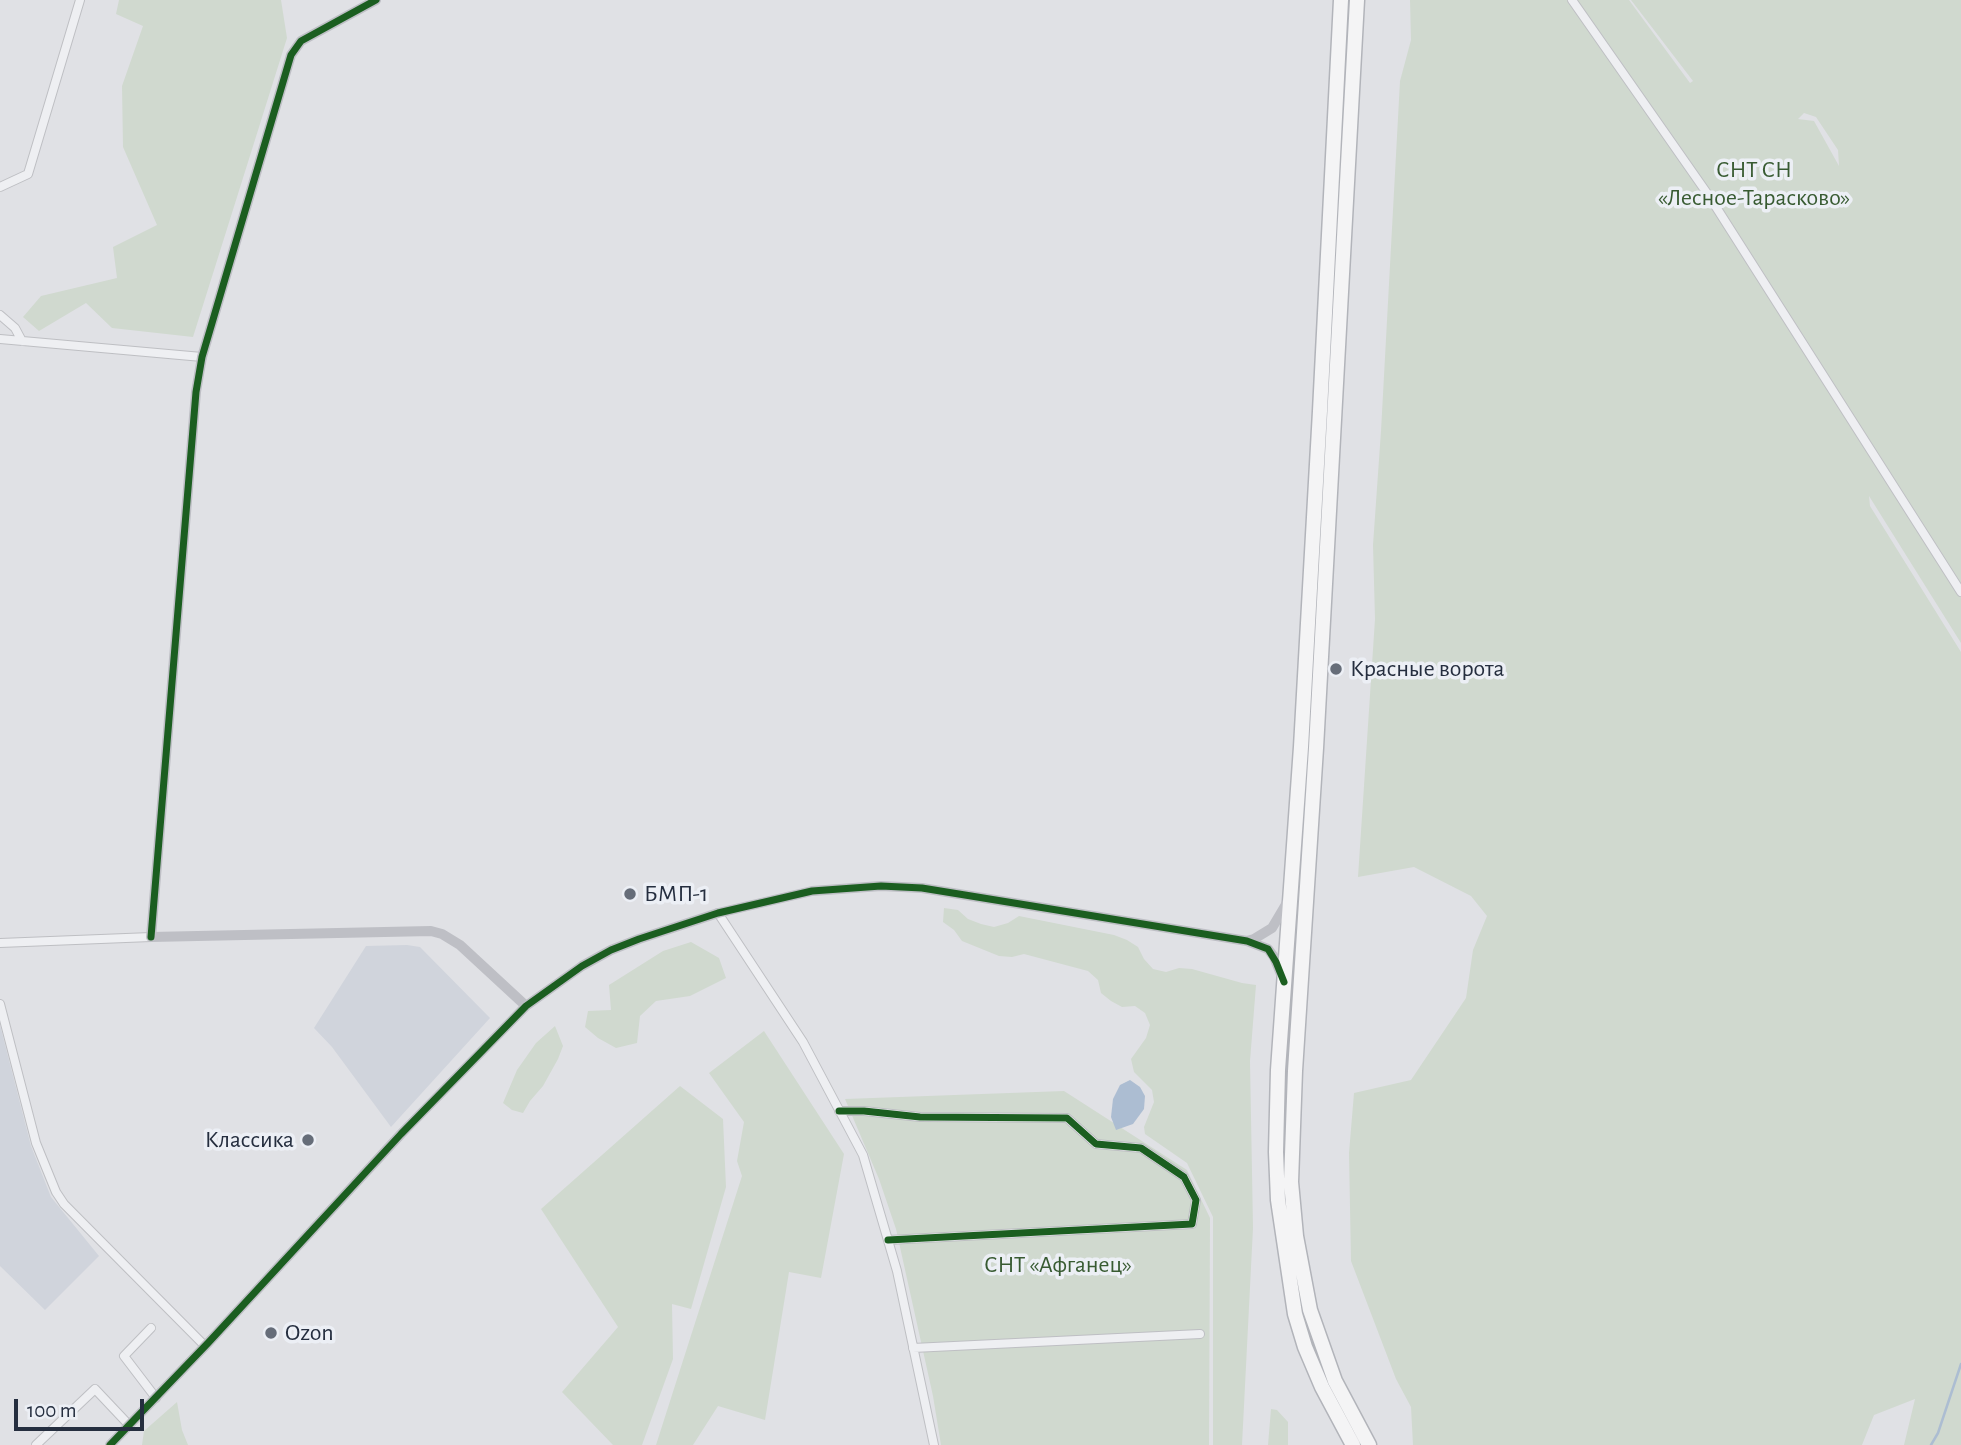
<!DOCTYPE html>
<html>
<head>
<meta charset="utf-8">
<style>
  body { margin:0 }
  #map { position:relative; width:1961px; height:1445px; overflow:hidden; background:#e0e1e5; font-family:"Alegreya Sans",sans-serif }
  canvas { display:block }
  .scale { position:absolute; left:14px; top:1399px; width:130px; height:32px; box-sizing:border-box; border:4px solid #252e3f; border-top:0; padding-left:9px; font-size:21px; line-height:24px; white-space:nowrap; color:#252e3f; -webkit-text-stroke:5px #eceff5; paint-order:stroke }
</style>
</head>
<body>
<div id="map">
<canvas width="1961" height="1445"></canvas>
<div class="scale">100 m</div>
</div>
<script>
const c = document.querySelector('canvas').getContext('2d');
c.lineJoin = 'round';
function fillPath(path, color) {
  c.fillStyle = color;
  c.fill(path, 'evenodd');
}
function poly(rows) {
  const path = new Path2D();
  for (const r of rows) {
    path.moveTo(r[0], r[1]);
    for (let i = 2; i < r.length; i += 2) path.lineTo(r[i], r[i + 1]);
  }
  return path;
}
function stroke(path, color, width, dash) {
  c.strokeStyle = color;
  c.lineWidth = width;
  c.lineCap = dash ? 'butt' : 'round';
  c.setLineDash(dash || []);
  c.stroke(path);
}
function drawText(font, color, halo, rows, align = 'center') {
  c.font = font + ' "Alegreya Sans",sans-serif';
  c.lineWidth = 7;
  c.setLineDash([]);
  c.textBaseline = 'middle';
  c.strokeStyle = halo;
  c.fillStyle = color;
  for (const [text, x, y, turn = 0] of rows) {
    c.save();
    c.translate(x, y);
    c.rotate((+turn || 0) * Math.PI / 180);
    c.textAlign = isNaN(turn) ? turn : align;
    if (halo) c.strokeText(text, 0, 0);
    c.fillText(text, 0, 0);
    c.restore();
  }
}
const built = poly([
  [407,945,420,947,490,1018,391,1127,332,1047,314,1028,366,946],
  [0,1025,31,1146,51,1197,99,1256,45,1310,0,1266]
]);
const green = poly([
  [119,0,281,0,287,38,193,337,112,328,86,303,39,331,23,317,41,296,117,278,113,247,157,225,123,147,122,86,143,26,116,14],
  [1410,0,1629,0,1690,83,1693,81,1631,0,1961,0,1961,643,1869,496,1870,506,1961,652,1961,1445,1904,1445,1915,1399,1874,1415,1862,1445,1413,1445,1411,1407,1396,1379,1351,1261,1349,1153,1354,1093,1411,1080,1466,998,1473,950,1487,916,1471,896,1414,867,1358,877,1375,619,1373,545,1381,431,1400,81,1411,40],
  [1804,113,1816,117,1838,150,1839,166,1814,121,1798,119],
  [944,908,958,910,968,919,981,924,994,927,1008,923,1019,916,1114,935,1127,940,1138,947,1144,959,1153,969,1166,972,1179,968,1192,969,1242,983,1256,985,1250,1061,1253,1228,1242,1445,1213,1445,1213,1217,1187,1163,1145,1134,1144,1127,1154,1102,1152,1090,1134,1072,1131,1059,1146,1038,1150,1025,1145,1013,1135,1006,1122,1007,1111,1001,1101,993,1098,980,1088,971,1024,954,1012,957,999,956,962,941,954,930,943,922],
  [691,942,719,958,726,978,690,996,656,1001,640,1016,637,1043,616,1048,598,1038,585,1027,588,1011,611,1010,609,985,663,951],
  [555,1026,563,1046,558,1059,543,1086,530,1101,523,1113,512,1110,503,1103,517,1070,536,1043],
  [764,1031,844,1154,821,1278,789,1272,765,1420,718,1406,693,1445,656,1445,742,1176,737,1161,744,1122,709,1073],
  [680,1086,723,1119,726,1187,691,1309,672,1304,673,1359,642,1445,613,1445,562,1392,618,1327,541,1209],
  [1064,1091,1187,1170,1210,1218,1209,1445,941,1445,933,1396,896,1229,879,1179,845,1099],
  [177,1402,182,1430,188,1445,142,1445,144,1431],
  [1271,1409,1277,1410,1288,1422,1288,1445,1268,1445]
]);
const water = poly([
  [1130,1080,1140,1087,1145,1096,1144,1109,1133,1124,1116,1130,1111,1117,1113,1099,1120,1085]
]);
const stream = poly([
  [1931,1445,1938,1433,1961,1364]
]);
const street = poly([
  [1572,0,1709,196,1961,592],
  [0,187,28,174,80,0],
  [0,315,15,328,22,341],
  [0,339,202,357],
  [718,913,803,1042,863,1155,897,1271,934,1445],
  [0,943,151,937],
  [0,1004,36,1143,56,1192,64,1204,205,1346],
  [839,1111,864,1111,920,1117,1067,1118,1096,1144,1141,1148,1184,1177,1196,1200,1192,1224,888,1240],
  [151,1328,124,1356,156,1398],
  [913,1348,1200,1334],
  [36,1445,95,1389,129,1425]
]);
const secondary = poly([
  [376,0,301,41,291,55,202,357,196,392,151,937,431,931,442,934,460,945,526,1006],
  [1247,941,1254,939,1272,928,1288,901],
  [110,1445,208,1343,401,1134,526,1006,582,966,611,950,639,939,718,913,812,891,881,886,922,888,1247,941,1268,949,1274,957,1283,979]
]);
const highway = poly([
  [1341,0,1320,411,1301,747,1278,1070,1276,1152,1278,1200,1295,1314,1305,1347,1322,1387,1353,1445],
  [1357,0,1316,748,1295,1071,1291,1182,1296,1236,1310,1310,1335,1381,1369,1445]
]);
const cycleway = poly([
  [151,937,196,392,202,357,291,55,301,41,376,0],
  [839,1111,864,1111,920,1117,1067,1118,1096,1144,1141,1148,1184,1177,1196,1200,1192,1224,888,1240],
  [110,1445,208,1343,401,1134,526,1006,582,966,611,950,639,939,718,913,812,891,881,886,922,888,1247,941,1268,949,1276,962,1284,982]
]);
const markers = [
  [1336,669,7,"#666d79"],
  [630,894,7,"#666d79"],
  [308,1140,7,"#666d79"],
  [271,1333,7,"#666d79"]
];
const parkNames = [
  ["СНТ СН",1754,170],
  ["«Лесное-Тарасково»",1754,198],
  ["СНТ «Афганец»",1058,1265]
];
const poiNames = [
  ["Красные ворота",1350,669],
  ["БМП-1",644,894],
  ["Классика",294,1140,"right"],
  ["Ozon",285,1333]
];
fillPath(built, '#d0d4dc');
fillPath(green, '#d0d9cf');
fillPath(water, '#acbdd2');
stroke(stream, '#acbdd2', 2.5);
stroke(street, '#bebfc3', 10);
stroke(highway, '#b2b4ba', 17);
stroke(street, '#eeeff2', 8);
stroke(secondary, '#bebfc5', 10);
stroke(highway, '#f4f4f5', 14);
stroke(cycleway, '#1b5e20', 7);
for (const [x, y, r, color] of markers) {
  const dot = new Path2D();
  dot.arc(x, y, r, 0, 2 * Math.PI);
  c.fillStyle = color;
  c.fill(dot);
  stroke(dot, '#eceff5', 2.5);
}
drawText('24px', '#385b32', '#eceff5', parkNames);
drawText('24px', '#252e3f', '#eceff5', poiNames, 'left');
</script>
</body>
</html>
